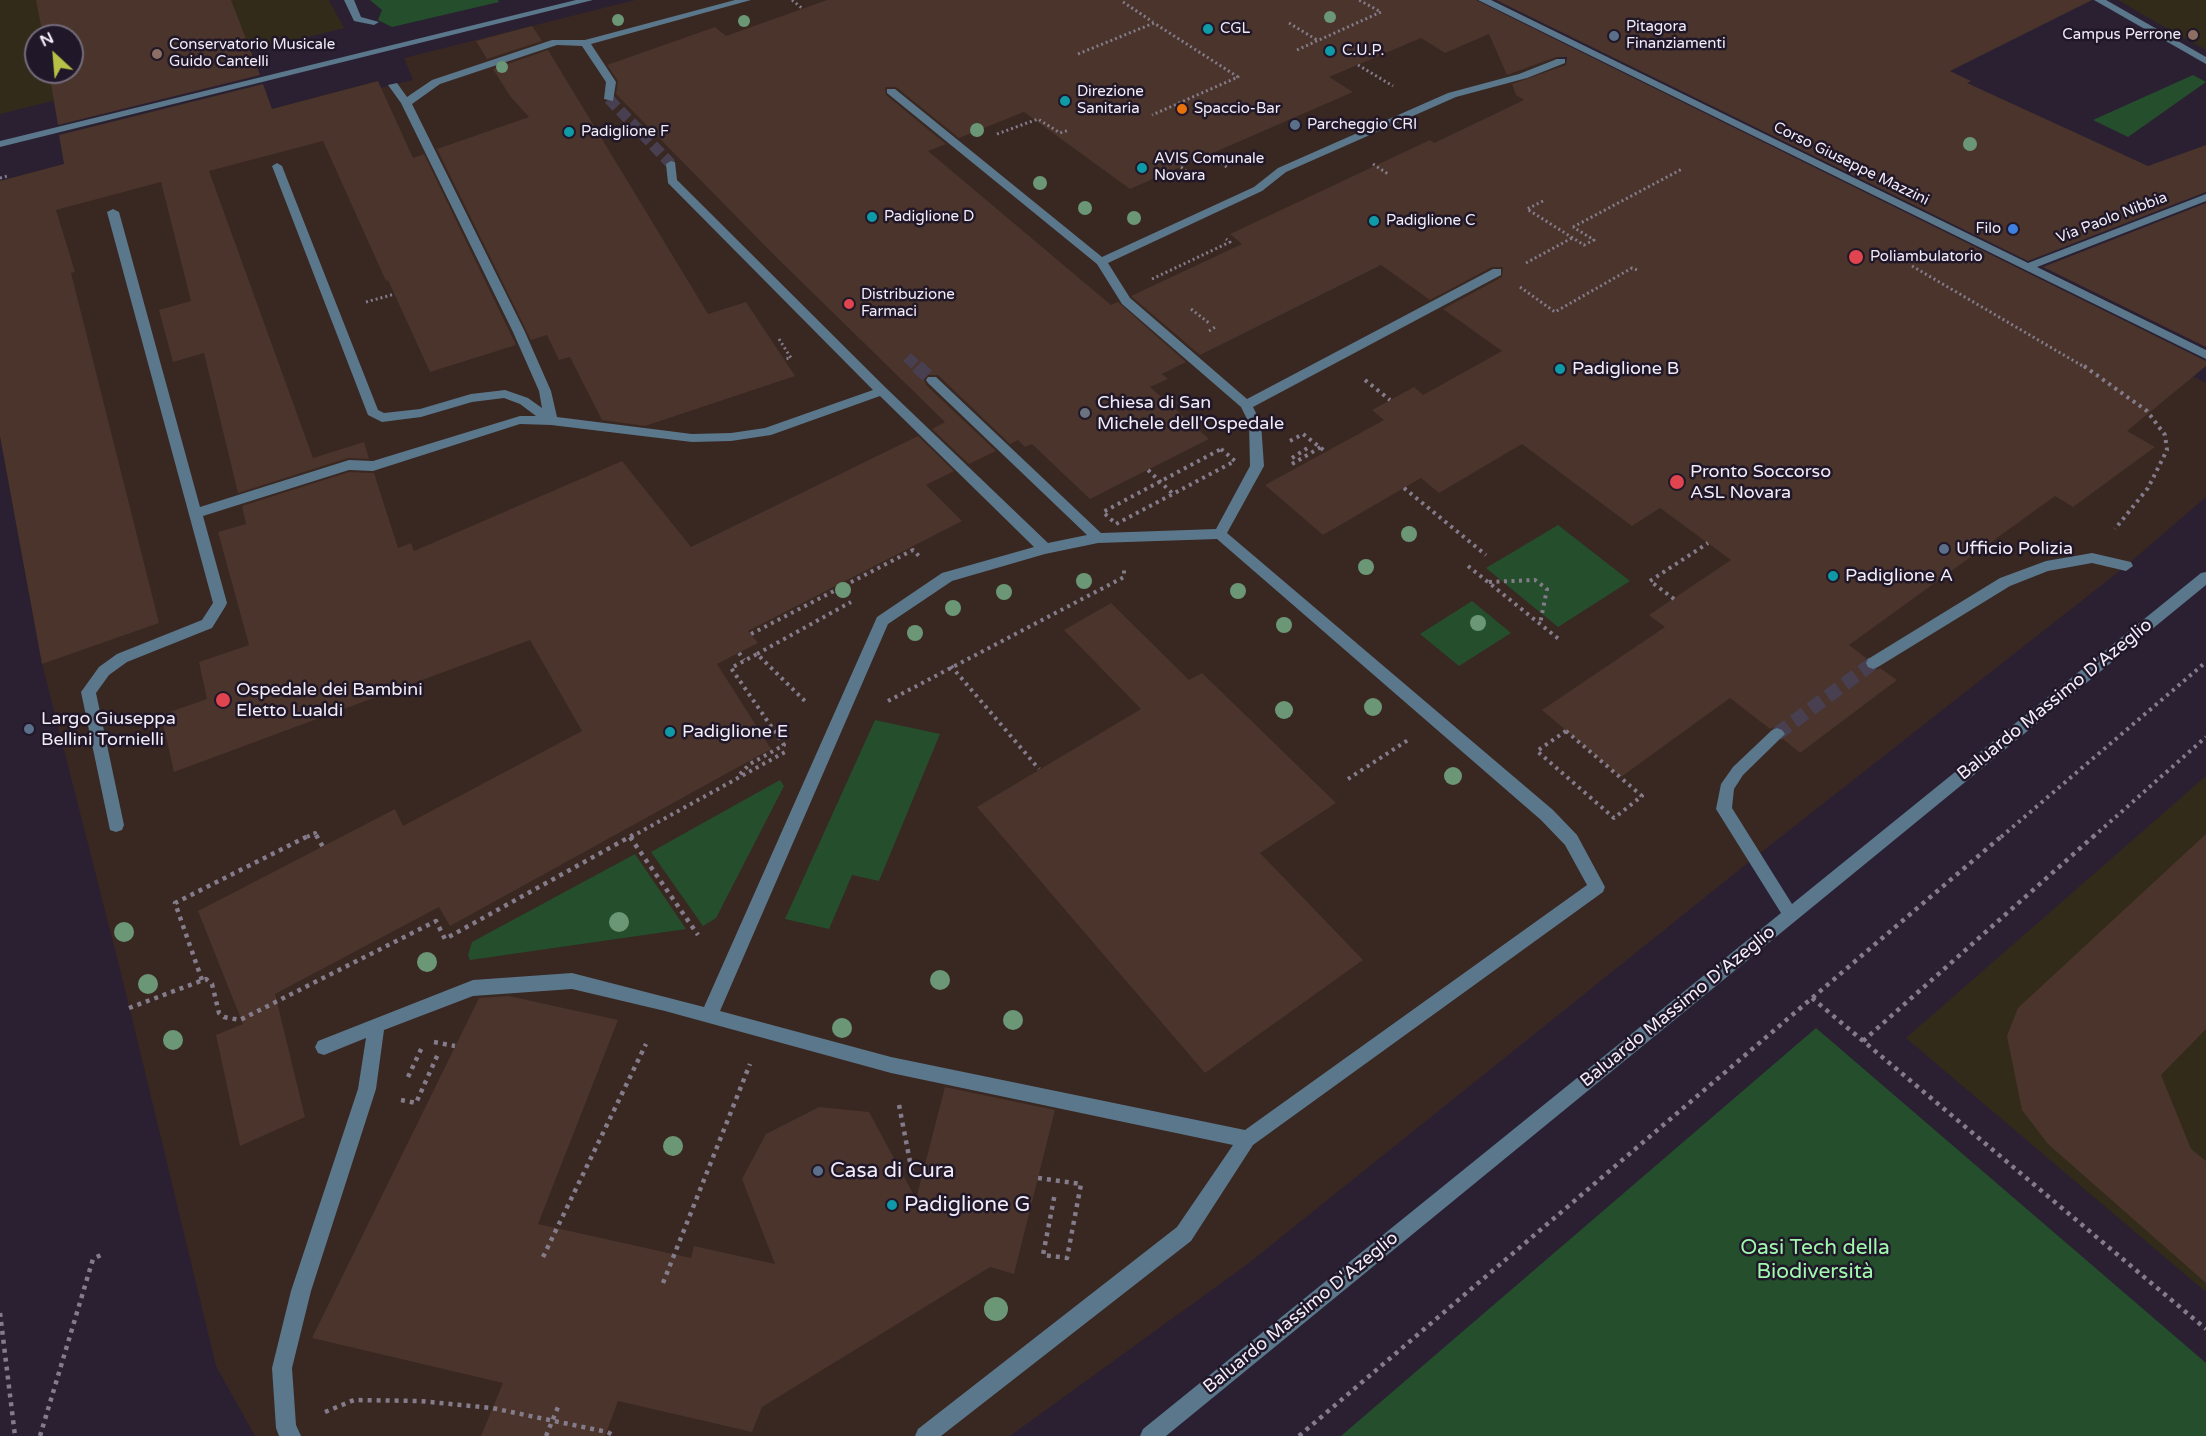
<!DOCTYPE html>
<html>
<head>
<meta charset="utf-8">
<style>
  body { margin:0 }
  #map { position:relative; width:2206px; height:1436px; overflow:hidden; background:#2a2032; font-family:"Varela Round",sans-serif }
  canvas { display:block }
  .north { position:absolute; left:24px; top:24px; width:60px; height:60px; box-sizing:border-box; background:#201728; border:2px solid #746c7b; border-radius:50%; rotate:334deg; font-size:16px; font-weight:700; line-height:24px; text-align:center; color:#f2ecf8 }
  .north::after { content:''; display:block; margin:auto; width:21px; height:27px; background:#b7c148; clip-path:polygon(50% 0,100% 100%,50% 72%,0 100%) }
</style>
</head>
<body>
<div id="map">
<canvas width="2206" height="1436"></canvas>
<div class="north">N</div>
</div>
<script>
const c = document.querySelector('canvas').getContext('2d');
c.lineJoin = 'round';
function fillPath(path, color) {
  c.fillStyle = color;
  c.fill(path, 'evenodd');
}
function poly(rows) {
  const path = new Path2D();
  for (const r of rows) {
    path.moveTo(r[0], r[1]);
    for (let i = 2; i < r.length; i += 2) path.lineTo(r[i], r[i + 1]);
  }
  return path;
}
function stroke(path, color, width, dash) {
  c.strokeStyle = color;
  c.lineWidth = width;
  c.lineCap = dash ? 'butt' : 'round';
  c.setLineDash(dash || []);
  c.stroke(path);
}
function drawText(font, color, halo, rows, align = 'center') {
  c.font = font + ' "Varela Round",sans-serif';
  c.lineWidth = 5;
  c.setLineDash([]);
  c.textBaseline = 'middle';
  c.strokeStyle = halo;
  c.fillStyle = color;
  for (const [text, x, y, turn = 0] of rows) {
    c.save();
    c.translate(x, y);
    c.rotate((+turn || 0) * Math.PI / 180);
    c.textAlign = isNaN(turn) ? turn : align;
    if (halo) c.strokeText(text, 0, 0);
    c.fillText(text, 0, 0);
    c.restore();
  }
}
const education = poly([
  [0,0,329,0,344,28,0,114],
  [36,36,72,36,72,72,36,72],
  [2118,0,2206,0,2206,50,2152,20],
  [2206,776,2206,1292,1906,1038]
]);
const medical = poly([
  [635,0,1442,0,2206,383,2206,497,2126,566,1754,858,1249,1263,1010,1436,255,1436,216,1366,123,981,42,664,0,436,0,181,378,81,381,88,413,80,404,58]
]);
const green = poly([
  [370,0,498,0,499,2,392,27,378,20,382,10],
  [2193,75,2206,82,2128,137,2093,120],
  [1558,525,1630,581,1558,627,1486,568],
  [1472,601,1511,633,1459,666,1420,634],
  [875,720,940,734,879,881,852,875,829,929,785,919],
  [780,780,784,786,716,918,703,926,651,852],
  [635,854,686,929,470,960,468,955,472,942],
  [1816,1028,2206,1363,2206,1436,1341,1436]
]);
const building = poly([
  [36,0,231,0,260,75,58,125,49,72,72,72,72,36,43,36],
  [827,0,1476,0,2206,361,2206,366,2127,431,2155,447,2073,507,2055,496,1849,645,1866,658,1864,664,1867,669,1874,671,1880,668,1897,680,1800,753,1783,739,1787,734,1784,729,1776,726,1770,729,1730,698,1621,777,1542,710,1665,627,1649,615,1731,560,1660,508,1632,526,1522,444,1439,493,1421,478,1323,535,1265,485,1384,420,1372,410,1414,387,1423,395,1502,351,1443,309,1502,277,1503,267,1492,267,1430,300,1381,265,1200,355,1131,296,1242,244,1230,234,1430,140,1434,143,1524,100,1516,95,1512,84,1566,65,1567,57,1556,57,1507,75,1489,34,1445,53,1421,38,1329,77,1353,92,1130,189,1024,112,959,138,896,87,885,87,886,95,946,144,928,151,1111,305,1118,302,1186,362,1162,374,1168,379,1150,387,1209,439,1090,499,1032,444,1025,447,1018,440,1010,444,938,375,928,375,924,379,926,385,996,451,969,464,932,429,945,422,775,256,616,94,618,81,607,65,715,27,726,36],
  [1496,0,2092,0,1950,71,1971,81,1967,83,2148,166,2206,145,2206,192,2028,261],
  [532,26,542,41,487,59,476,41],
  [548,50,708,314,746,302,795,376,645,426,602,420,570,357,559,360,547,335,531,340,437,149,529,117,510,96,493,69],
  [378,81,413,158,424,154,516,345,430,372,388,280,386,281,323,141,209,171,313,458,364,442,369,459,348,458,238,493,204,353,173,362,159,310,191,301,161,182,56,210,75,272,71,273,159,623,42,664,0,436,0,181,64,164,59,135,263,84,272,109],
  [2206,203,2206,347,2043,267],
  [918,436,954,471,926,485,962,521,748,631,758,643,717,664,771,749,450,926,439,907,275,994,305,1117,240,1146,216,1035,243,1024,198,911,395,809,403,826,582,731,530,640,174,772,161,715,207,699,199,662,249,645,218,532,246,524,242,506,349,472,374,473,398,548,411,543,414,551,622,461,691,547],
  [1111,603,1189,680,1202,673,1336,803,1260,853,1363,960,1205,1073,977,807,1141,709,1064,630],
  [2206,834,2206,1029,2161,1075,2191,1149,2206,1161,2206,1283,2048,1144,2022,1110,2007,1036,2018,1008],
  [509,996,618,1020,538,1224,691,1258,694,1246,775,1264,742,1179,766,1134,819,1107,869,1112,916,1199,945,1087,1055,1110,1014,1274,990,1267,762,1407,752,1432,618,1401,605,1436,481,1436,503,1383,312,1338,479,998]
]);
const minorTunnelFar1 = poly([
  [609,99,671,164],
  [907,357,919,368]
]);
const minorTunnel = poly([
  [917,366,932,380],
  [1777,734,1873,663]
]);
const pathFar2 = poly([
  [792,0,803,9],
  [1123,2,1153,22],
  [1289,23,1317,40],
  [1297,50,1381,12,1359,0],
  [1078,54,1154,23,1238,77,1152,115],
  [1358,65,1393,86],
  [997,134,1038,119,1060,133,1069,130],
  [1209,154,1228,168],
  [1373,164,1388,174],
  [1181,167,1200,181],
  [0,178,8,176],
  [1543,201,1527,209,1584,245,1594,240,1573,227],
  [1573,227,1682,169],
  [1526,263,1572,238],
  [1912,266,2086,368],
  [1152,279,1230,242,1226,239],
  [1520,287,1555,312,1632,268,1637,270],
  [366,302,395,294],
  [1191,309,1209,323],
  [1209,331,1217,326],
  [779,339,791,358,784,359]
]);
const pathFar1 = poly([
  [2084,366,2147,411,2165,435,2167,450,2148,488,2115,529],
  [1365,380,1390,400],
  [1290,441,1303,434,1326,452],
  [1221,449,1235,461,1116,524,1103,512,1221,449],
  [1292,458,1309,447],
  [1292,464,1321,447],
  [1148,470,1173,494],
  [1404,488,1486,555],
  [1468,566,1560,640],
  [1489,582,1535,580,1547,589,1540,624],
  [1674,599,1650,581,1708,543],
  [751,634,913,550,919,556],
  [739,653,744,660],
  [757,654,851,602],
  [951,666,1039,769],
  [888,701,1124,577,1124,569],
  [1566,731,1642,796,1614,818,1537,751,1566,731],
  [740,774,750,764,784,745,731,668,757,654,807,703],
  [1348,779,1408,740],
  [307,837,315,833,317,837],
  [631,837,785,752],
  [2001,837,2206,662],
  [2093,837,2206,737]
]);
const path = poly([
  [316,835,323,847],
  [630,837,698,935],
  [202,980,175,903,310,835],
  [1812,998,2206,1329],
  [129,1008,206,979,212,984,219,1013,224,1017,240,1020,436,921,445,939,633,835],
  [1863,1041,2095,835],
  [434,1042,455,1046],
  [408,1077,423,1045],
  [401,1100,416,1103,438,1054],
  [899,1105,912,1172],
  [1038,1178,1081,1184,1067,1258,1043,1255,1055,1193],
  [543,1257,646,1044],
  [663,1283,750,1064],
  [0,1313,15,1436],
  [325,1412,354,1400,420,1401,492,1408,607,1432,615,1436],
  [40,1436,93,1259,103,1254],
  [546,1436,558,1407],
  [1299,1436,2003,835]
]);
const minor = poly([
  [344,0,354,0,361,17,379,22,374,25,354,21,344,0],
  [576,0,593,0,0,147,0,141,576,0],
  [735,0,751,0,591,44,616,82,613,101,604,99,606,82,582,46,557,45,440,84,412,104,525,332,551,391,557,417,692,434,731,433,765,428,873,390,668,183,666,164,671,161,675,162,677,180,886,388,1048,543,1087,535,928,383,926,380,928,377,936,377,1101,533,1216,529,1250,466,1249,423,1241,407,1122,304,1097,264,887,93,887,89,895,89,1102,257,1254,187,1278,168,1448,93,1519,74,1557,59,1565,59,1565,63,1527,78,1456,97,1286,172,1262,191,1108,263,1130,298,1247,399,1493,269,1501,269,1501,275,1253,407,1261,423,1264,466,1227,533,1553,810,1577,835,1605,887,1603,892,1253,1145,1191,1241,941,1436,915,1436,918,1429,1177,1227,1233,1145,891,1073,665,1011,572,989,473,996,384,1030,376,1089,311,1291,292,1368,296,1425,301,1436,279,1436,276,1428,272,1368,291,1291,358,1089,366,1038,324,1055,318,1053,315,1047,318,1041,473,980,572,973,704,1007,877,617,942,573,1034,547,880,396,771,435,731,441,692,442,551,425,520,424,373,471,349,470,203,516,227,603,225,607,212,628,127,662,109,675,96,693,124,825,122,830,116,832,110,830,81,692,99,667,117,654,202,620,213,603,107,212,113,209,119,212,200,507,349,460,373,461,520,416,536,416,520,404,504,398,472,402,421,417,382,422,368,415,272,166,277,163,282,166,378,410,384,413,420,409,471,394,505,390,528,398,542,408,539,391,513,332,401,103,388,85,397,83,407,97,432,80,552,40,585,40,735,0],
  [1217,539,1541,820,1565,845,1587,885,1245,1130,891,1057,720,1011,888,624,952,581,1045,554,1098,543,1217,539],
  [1478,0,1491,0,2028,263,2206,194,2206,201,2037,267,2206,350,2206,359,1478,0],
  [2094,0,2106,0,2206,57,2206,64,2094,0],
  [2092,553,2131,562,2133,566,2126,571,2092,563,2048,571,2010,586,1878,667,1873,669,1868,667,1866,663,1868,659,2000,578,2046,561,2092,553],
  [2206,572,2206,585,1166,1436,1140,1436,1143,1429,1781,913,1716,809,1721,784,1733,767,1772,730,1777,728,1782,730,1785,734,1743,775,1734,789,1732,808,1792,904,2201,573,2206,572]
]);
const trees = [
  [1330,17,6],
  [618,20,6],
  [744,21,6],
  [502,67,6],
  [977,130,7],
  [1970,144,7],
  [1040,183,7],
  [1085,208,7],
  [1134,218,7],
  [1409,534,8],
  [1366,567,8],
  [1084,581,8],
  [843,590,8],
  [1238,591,8],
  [1004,592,8],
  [953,608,8],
  [1478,623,8],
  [1284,625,8],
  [915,633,8],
  [1373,707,9],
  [1284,710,9],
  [1453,776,9],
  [619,922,10],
  [124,932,10],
  [427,962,10],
  [940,980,10],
  [148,984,10],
  [1013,1020,10],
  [842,1028,10],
  [173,1040,10],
  [673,1146,10],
  [996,1309,12]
];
const markers = [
  [1208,29,6,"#0f9aa8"],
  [2193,35,6,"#8d6e63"],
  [1614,36,6,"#5c6f8a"],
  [1330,51,6,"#0f9aa8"],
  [157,54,6,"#8d6e63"],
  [1065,101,6,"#0f9aa8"],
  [1182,109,6,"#e8710a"],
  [1295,125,6,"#5c6f8a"],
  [569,132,6,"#0f9aa8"],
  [1142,168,6,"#0f9aa8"],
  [872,217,6,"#0f9aa8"],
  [1374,221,6,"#0f9aa8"],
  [2013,229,6,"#3f7fe0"],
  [1856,257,8,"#e0444e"],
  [849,304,6,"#e0444e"],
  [1560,369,6,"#0f9aa8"],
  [1085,413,6,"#6b7280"],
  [1677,482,8,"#e0444e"],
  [1944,549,6,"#5c6f8a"],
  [1833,576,6,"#0f9aa8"],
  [223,700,8,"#e0444e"],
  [29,729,6,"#5c6f8a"],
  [670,732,6,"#0f9aa8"],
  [818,1171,6,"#5c6f8a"],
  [892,1205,6,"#0f9aa8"]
];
const farPoinames = [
  ["Pitagora",1626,27],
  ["Finanziamenti",1626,44],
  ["CGL",1220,29],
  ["Campus Perrone",2181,35,"right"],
  ["Conservatorio Musicale",169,45],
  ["Guido Cantelli",169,62],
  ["C.U.P.",1342,51],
  ["Direzione",1077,92],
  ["Sanitaria",1077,109],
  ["Spaccio-Bar",1194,109],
  ["Parcheggio CRI",1307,125],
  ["Padiglione F",581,132],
  ["AVIS Comunale",1154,159],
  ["Novara",1154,176],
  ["Padiglione D",884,217],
  ["Padiglione C",1386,221],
  ["Filo",2001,229,"right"],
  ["Poliambulatorio",1870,257],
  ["Distribuzione",861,295],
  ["Farmaci",861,312]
];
const farStreetnames = [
  ["Corso Giuseppe Mazzini",1851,164,26],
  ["Via Paolo Nibbia",2112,218,-21]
];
const poiNames = [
  ["Padiglione B",1572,369],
  ["Chiesa di San",1097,403],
  ["Michele dell'Ospedale",1097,424],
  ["Pronto Soccorso",1690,472],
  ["ASL Novara",1690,493],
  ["Ufficio Polizia",1956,549],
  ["Padiglione A",1845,576],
  ["Ospedale dei Bambini",236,690],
  ["Eletto Lualdi",236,711],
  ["Largo Giuseppa",41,719],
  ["Bellini Tornielli",41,740],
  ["Padiglione E",682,732]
];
const streetNames = [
  ["Baluardo Massimo D'Azeglio",2055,700,-39],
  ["Baluardo Massimo D'Azeglio",1678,1007,-39],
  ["Baluardo Massimo D'Azeglio",1301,1313,-39]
];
const nearPoinames = [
  ["Casa di Cura",830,1171],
  ["Padiglione G",904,1205]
];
const nearParknames = [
  ["Oasi Tech della",1815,1248],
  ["Biodiversità",1815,1272]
];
fillPath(education, '#332b1a');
fillPath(medical, '#392721');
fillPath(green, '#254e2d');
fillPath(building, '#4a342b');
stroke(minorTunnelFar1, '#483f50', 11, [11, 5]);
stroke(minorTunnel, '#483f50', 14, [14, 7]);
stroke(pathFar2, '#847c8b', 3, [2, 3]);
stroke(pathFar1, '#847c8b', 4, [3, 4.5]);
stroke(path, '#847c8b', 4.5, [4, 5]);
fillPath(minor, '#5b778b');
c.fillStyle = '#6b9776';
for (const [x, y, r] of trees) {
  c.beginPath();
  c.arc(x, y, r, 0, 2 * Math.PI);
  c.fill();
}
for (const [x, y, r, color] of markers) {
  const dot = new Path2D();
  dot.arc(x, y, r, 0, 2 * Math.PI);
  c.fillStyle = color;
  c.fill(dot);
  stroke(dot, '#201728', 2);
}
drawText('15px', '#f2ecf8', '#201728', farPoinames, 'left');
drawText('15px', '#f2ecf8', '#201728', farStreetnames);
drawText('18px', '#f2ecf8', '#201728', poiNames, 'left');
drawText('18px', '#f2ecf8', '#201728', streetNames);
drawText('21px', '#f2ecf8', '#201728', nearPoinames, 'left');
drawText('21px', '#a0f8ae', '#201728', nearParknames);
</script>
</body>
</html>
